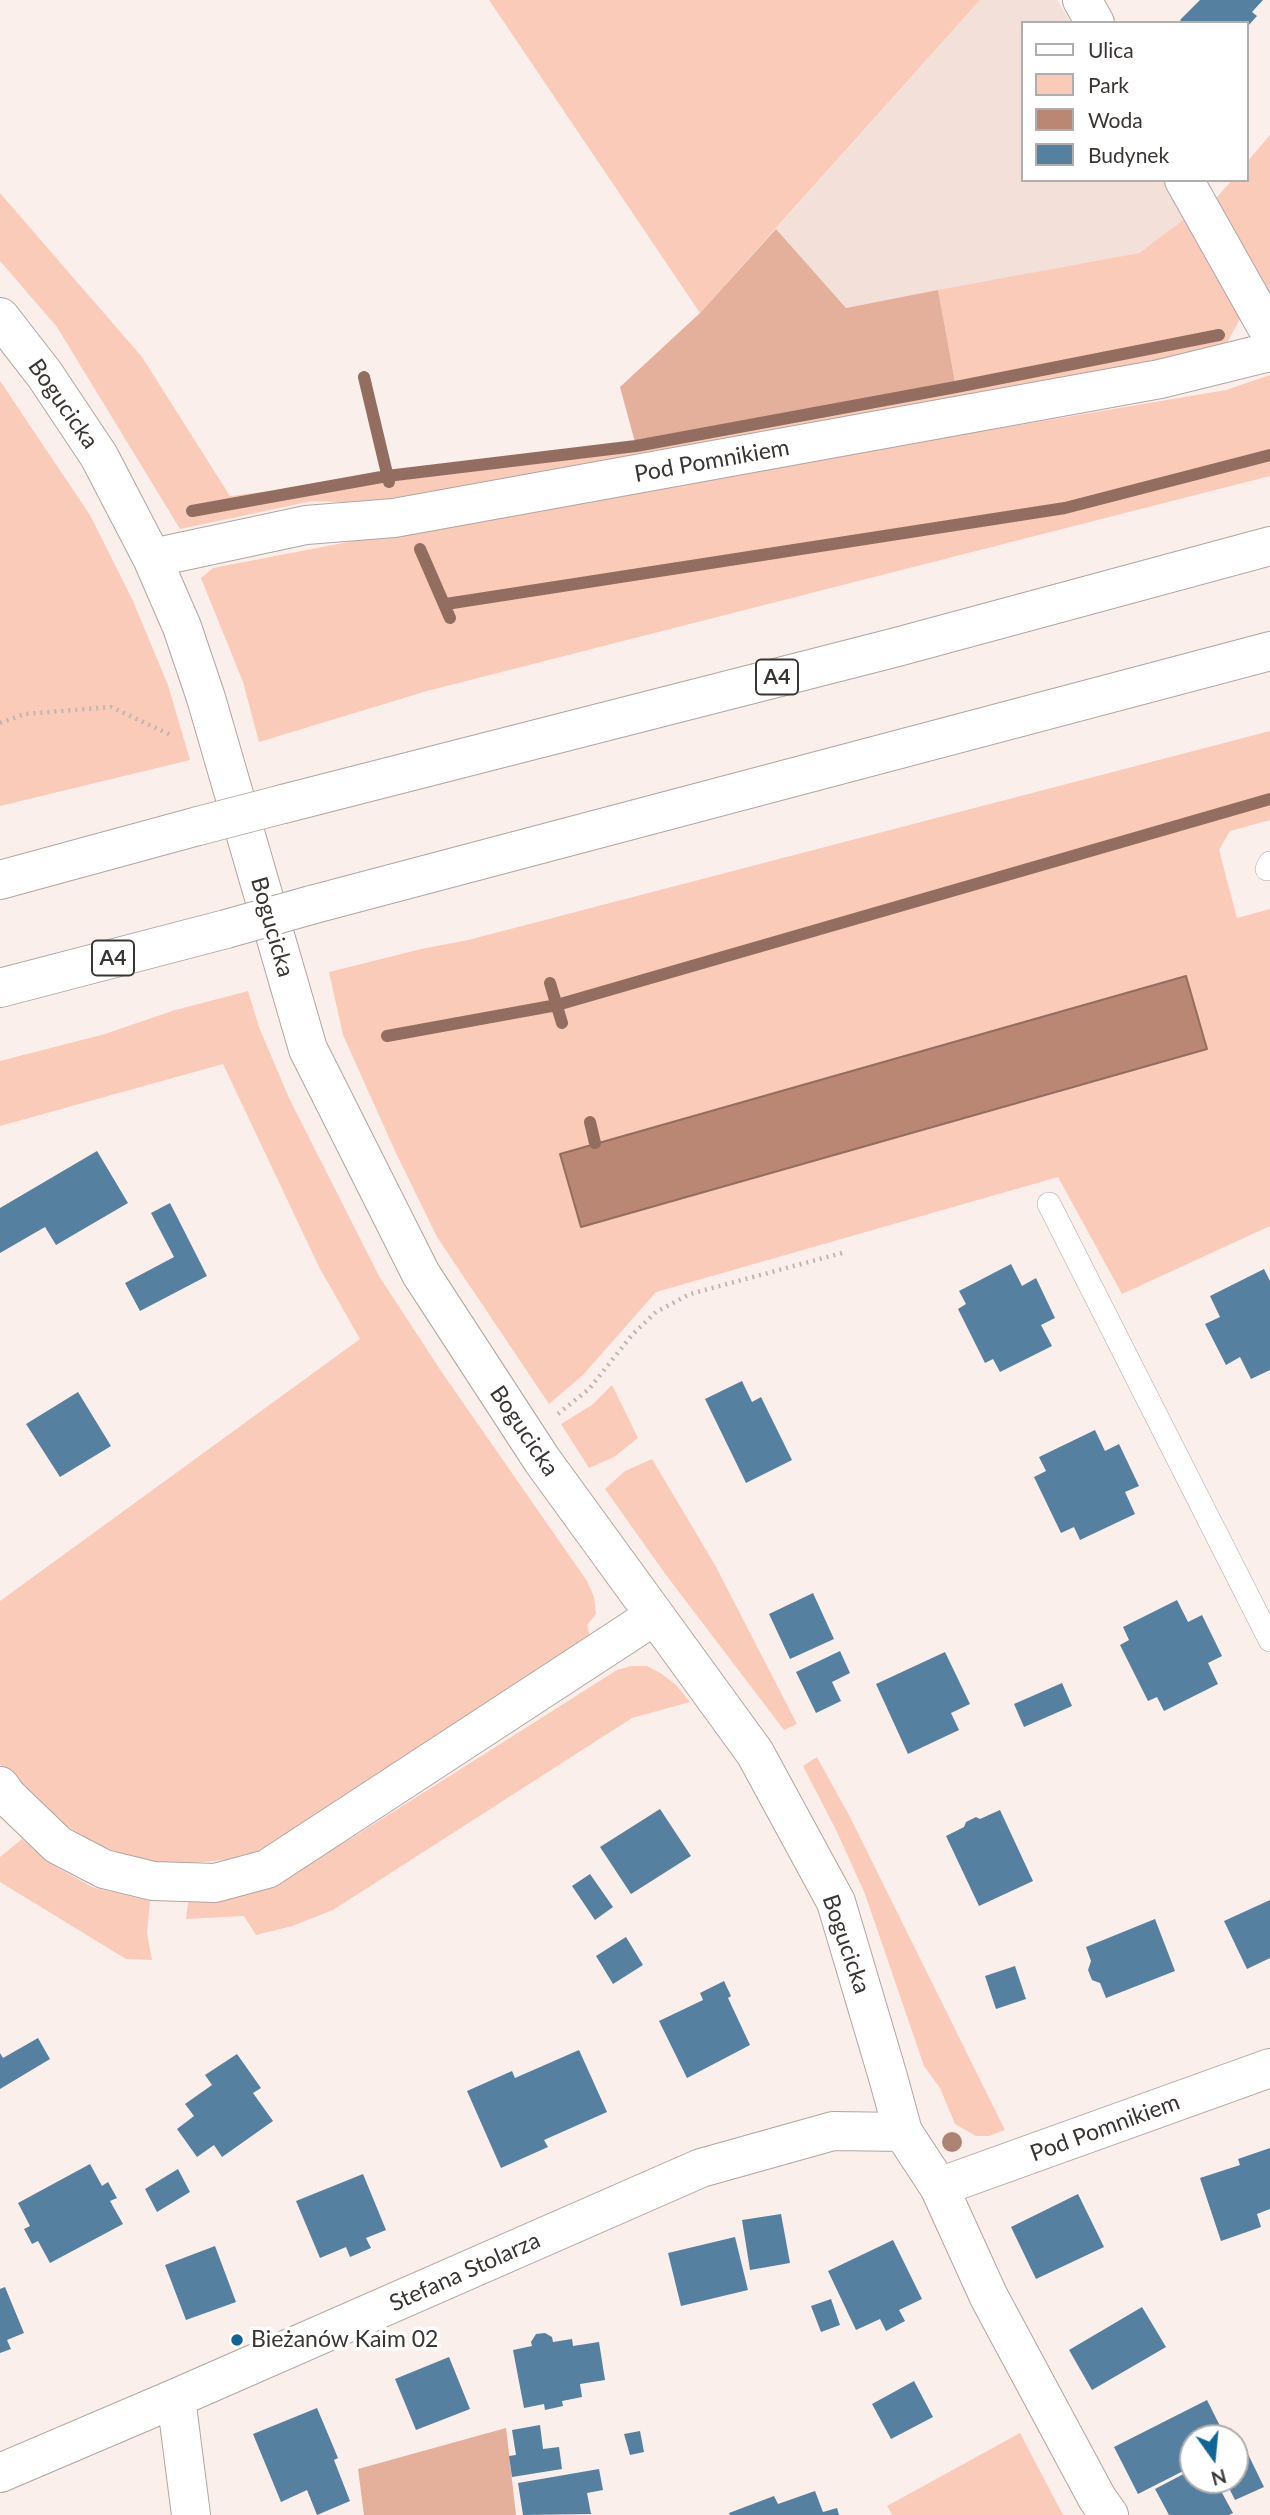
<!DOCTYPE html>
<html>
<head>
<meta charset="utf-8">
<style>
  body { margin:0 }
  #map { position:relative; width:1270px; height:2515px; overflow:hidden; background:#fbefeb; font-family:Lato,sans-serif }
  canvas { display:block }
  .legend { position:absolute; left:1021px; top:21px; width:228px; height:161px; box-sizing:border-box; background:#fff; border:2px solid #b0aead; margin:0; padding:9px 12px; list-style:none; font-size:21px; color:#393533 }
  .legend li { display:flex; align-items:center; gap:14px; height:35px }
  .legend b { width:35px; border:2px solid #b0aead }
  .north { position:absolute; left:1179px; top:2424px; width:70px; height:70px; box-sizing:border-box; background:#fff; border:2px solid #b0aead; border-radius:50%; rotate:165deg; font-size:19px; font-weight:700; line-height:28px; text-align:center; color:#393533 }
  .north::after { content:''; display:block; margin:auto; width:24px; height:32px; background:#116697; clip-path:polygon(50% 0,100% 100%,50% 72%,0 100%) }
</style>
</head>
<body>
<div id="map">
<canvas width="1270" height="2515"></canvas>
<ul class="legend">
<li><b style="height:9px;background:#fff"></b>Ulica</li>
<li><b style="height:19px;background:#fbcbb9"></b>Park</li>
<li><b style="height:19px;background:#ba8774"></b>Woda</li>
<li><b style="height:19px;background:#5580a0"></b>Budynek</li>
</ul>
<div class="north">N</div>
</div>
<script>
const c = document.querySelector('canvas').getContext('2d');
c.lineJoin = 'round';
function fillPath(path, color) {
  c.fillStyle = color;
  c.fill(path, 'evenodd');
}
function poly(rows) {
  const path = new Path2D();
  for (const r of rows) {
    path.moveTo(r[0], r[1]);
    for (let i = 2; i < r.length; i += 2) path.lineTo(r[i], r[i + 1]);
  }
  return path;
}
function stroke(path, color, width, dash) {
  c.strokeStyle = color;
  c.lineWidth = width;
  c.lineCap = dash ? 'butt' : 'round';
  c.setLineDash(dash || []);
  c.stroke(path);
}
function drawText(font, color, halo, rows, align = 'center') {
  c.font = font + ' Lato,sans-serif';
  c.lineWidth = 7;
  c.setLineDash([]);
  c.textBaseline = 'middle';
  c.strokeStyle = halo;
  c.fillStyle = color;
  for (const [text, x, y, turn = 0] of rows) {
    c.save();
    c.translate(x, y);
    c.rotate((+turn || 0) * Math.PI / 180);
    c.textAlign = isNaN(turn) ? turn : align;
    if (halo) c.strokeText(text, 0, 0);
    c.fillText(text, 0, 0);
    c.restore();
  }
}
const built = poly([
  [980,0,1057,0,1071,23,1023,23,1023,180,1170,180,1191,214,1139,253,846,308,776,229]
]);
const green = poly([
  [489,0,980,0,700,313],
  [1270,135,1270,303,1211,204,1232,180,1247,180,1247,162],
  [0,193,142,357,230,496,636,446,956,387,938,290,1139,253,1191,214,1239,302,1240,319,1223,350,386,504,312,501,180,529,57,327,0,261],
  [1270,375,1270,476,427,691,259,742,243,682,201,578,213,568,504,512,1226,390],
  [0,381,90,515,133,601,168,685,190,760,0,806],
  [1270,731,1270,820,1230,831,1219,850,1237,918,1270,909,1270,1226,1122,1294,1058,1177,656,1292,583,1375,549,1404,437,1237,395,1151,343,1035,329,972,421,949,468,940],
  [248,991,259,1027,289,1098,379,1276,441,1371,587,1581,594,1597,596,1614,587,1625,590,1636,265,1849,225,1860,158,1866,98,1845,44,1812,13,1782,0,1764,0,1601,360,1339,319,1267,223,1064,0,1126,0,1061,105,1034,172,1011],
  [612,1385,638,1438,614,1457,589,1468,561,1424,592,1405],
  [652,1459,715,1565,797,1724,784,1730,666,1575,605,1489,625,1471],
  [631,1666,647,1666,662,1674,676,1685,690,1702,632,1718,333,1910,292,1926,256,1935,244,1916,186,1919,188,1902,231,1893,280,1880,355,1836,617,1670],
  [817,1757,851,1819,1005,2130,989,2136,976,2136,955,2124,940,2088,924,2066,865,1894,837,1832,803,1766],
  [22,1839,51,1864,92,1887,150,1901,147,1933,152,1960,126,1959,0,1882,0,1857],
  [1020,2433,1063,2515,892,2515,887,2506]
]);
const forest = poly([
  [776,229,846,308,938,290,956,387,636,446,620,387,700,313],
  [506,2428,516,2515,364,2515,358,2469]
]);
const water = poly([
  [1186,976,1207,1049,581,1227,560,1154,1186,976]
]);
const stream = poly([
  [364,377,389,482],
  [192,511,387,476,636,446,956,387,1219,335],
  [420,549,450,618],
  [446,604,1065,508,1270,455],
  [550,983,562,1023],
  [387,1036,557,1005,1270,799],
  [590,1122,595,1143]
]);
const building = poly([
  [1200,0,1263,0,1252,12,1257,16,1247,27,1247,23,1183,23,1180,20],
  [97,1151,128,1203,56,1245,45,1227,0,1253,0,1208],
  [170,1203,207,1276,140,1311,125,1283,174,1257,151,1213],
  [1011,1264,1022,1286,1036,1278,1055,1318,1041,1325,1052,1346,1000,1372,993,1359,985,1363,958,1309,966,1304,959,1291],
  [1264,1269,1270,1281,1270,1370,1251,1379,1240,1357,1226,1365,1205,1324,1220,1317,1210,1296],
  [742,1381,752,1402,761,1397,792,1460,746,1483,705,1399],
  [78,1392,111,1446,60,1477,26,1424],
  [1095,1430,1105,1451,1119,1444,1139,1486,1125,1492,1135,1514,1080,1540,1074,1527,1061,1533,1034,1477,1046,1471,1039,1457],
  [813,1593,834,1639,790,1659,769,1614],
  [1177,1600,1188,1622,1202,1615,1222,1656,1208,1663,1218,1684,1164,1711,1157,1697,1148,1701,1120,1645,1129,1640,1123,1627],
  [840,1651,850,1673,832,1682,841,1701,816,1713,796,1672],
  [945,1652,970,1704,951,1713,959,1730,908,1754,876,1684],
  [1062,1683,1072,1706,1024,1727,1014,1704],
  [660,1809,691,1856,631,1894,600,1847],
  [1000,1810,1033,1881,979,1906,946,1836,964,1827,966,1822,976,1817,980,1819],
  [590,1874,613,1907,595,1920,572,1886],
  [1270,1900,1270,1958,1247,1969,1224,1921],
  [1155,1919,1175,1971,1106,1998,1100,1983,1092,1980,1088,1970,1091,1961,1086,1947],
  [626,1937,643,1965,613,1984,596,1956],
  [1015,1966,1026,1999,996,2009,985,1976],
  [724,1981,731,1996,728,1998,750,2045,687,2078,659,2021,703,2000,700,1993],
  [38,2038,50,2059,0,2089,0,2053,3,2058],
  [579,2050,607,2112,544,2140,548,2147,501,2168,467,2091,512,2071,515,2078],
  [237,2054,261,2088,253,2093,273,2121,222,2157,214,2145,197,2157,177,2129,194,2116,185,2104,212,2085,205,2075],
  [1270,2148,1270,2209,1257,2214,1261,2227,1221,2241,1200,2178,1240,2165,1238,2159],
  [90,2164,102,2186,108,2182,117,2198,110,2201,123,2224,50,2263,38,2241,32,2244,24,2229,30,2226,18,2203],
  [178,2169,190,2192,157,2212,145,2189],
  [363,2174,386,2230,366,2238,371,2248,350,2257,346,2247,320,2258,296,2201],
  [1078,2194,1104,2247,1036,2279,1011,2227],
  [781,2214,790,2263,750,2270,742,2220],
  [735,2237,748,2290,681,2306,668,2253],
  [893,2240,922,2299,899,2310,905,2321,886,2331,880,2319,856,2330,828,2271],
  [215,2246,236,2302,186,2320,165,2265],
  [5,2287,24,2333,7,2340,11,2349,0,2353,0,2289],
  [831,2299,840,2325,821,2332,811,2306],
  [1142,2307,1166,2347,1092,2390,1069,2350],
  [545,2333,552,2337,553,2342,572,2339,573,2346,599,2342,605,2380,580,2384,582,2397,562,2401,563,2406,545,2410,544,2404,524,2408,513,2350,532,2346,531,2342,536,2334],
  [449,2357,470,2409,416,2430,395,2379],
  [914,2381,933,2417,891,2439,872,2404],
  [1207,2400,1226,2438,1193,2438,1193,2466,1138,2494,1114,2447],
  [317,2408,338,2458,334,2460,350,2501,317,2515,307,2490,281,2502,253,2434],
  [540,2425,543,2449,559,2447,562,2469,512,2477,509,2456,516,2455,512,2430],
  [640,2431,644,2452,630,2455,624,2434],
  [1246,2450,1264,2487,1235,2500,1225,2480,1235,2480,1235,2455],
  [599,2469,603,2490,587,2493,591,2514,523,2515,518,2483],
  [1193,2469,1193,2480,1215,2480,1233,2513,1229,2515,1169,2515,1155,2489],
  [815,2491,823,2512,837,2508,839,2515,730,2515,729,2513,774,2496,778,2504]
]);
const path = poly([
  [0,723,25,714,111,707,173,736],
  [558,1414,589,1389,632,1335,656,1312,690,1294,842,1253]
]);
const lane = poly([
  [1267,869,1270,863],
  [1049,1204,1270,1640]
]);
const street = poly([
  [1082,0,1095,23],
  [1184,180,1270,333],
  [0,317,45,375,99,456,152,558,182,627,206,698,308,1049,421,1274,542,1460,755,1753,836,1902,888,2077,903,2132,939,2187,989,2297,1097,2498,1109,2515],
  [152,558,306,525,394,518,1160,379,1270,352],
  [0,1786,7,1796,58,1845,104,1869,153,1881,215,1883,267,1869,654,1616],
  [939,2187,1270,2068],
  [176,2398,191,2515],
  [0,2473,176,2398,701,2168,833,2131,903,2132]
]);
const highway = poly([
  [283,804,897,647,1270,546],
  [0,880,198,826],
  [311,905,1270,651],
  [0,988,226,929]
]);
const highwayBridge = poly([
  [198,826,283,804],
  [226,929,311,905]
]);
const trees = [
  [952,2142]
];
const markers = [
  [237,2340,7,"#116697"]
];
const shields = [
  [777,677,42],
  [113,958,42]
];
const shieldNames = [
  ["A4",777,677],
  ["A4",113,958]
];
const streetNames = [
  ["Bogucicka",63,404,55],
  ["Pod Pomnikiem",712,461,-10],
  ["Bogucicka",272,927,74],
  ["Bogucicka",524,1431,56],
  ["Bogucicka",846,1944,71],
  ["Pod Pomnikiem",1105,2128,-20],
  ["Stefana Stolarza",465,2272,-24]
];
const poiNames = [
  ["Bieżanów Kaim 02",251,2340]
];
fillPath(built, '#f3e0d9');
fillPath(green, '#fbcbb9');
fillPath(forest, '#e4af9b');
fillPath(water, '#ba8774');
stroke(water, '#936e60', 2);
stroke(stream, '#936e60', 12);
fillPath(building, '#5580a0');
stroke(lane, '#b0a5a1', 24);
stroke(street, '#b0a5a1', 40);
stroke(highway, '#b0a5a1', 40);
stroke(path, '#bfb5b2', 4.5, [2, 5]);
stroke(lane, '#fff', 23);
stroke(street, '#fff', 38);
stroke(highway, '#fff', 38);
stroke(highwayBridge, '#b0a5a1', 40, []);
stroke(highwayBridge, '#fff', 38);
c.fillStyle = '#ad8474';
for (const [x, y] of trees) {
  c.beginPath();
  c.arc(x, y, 10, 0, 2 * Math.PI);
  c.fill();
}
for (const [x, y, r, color] of markers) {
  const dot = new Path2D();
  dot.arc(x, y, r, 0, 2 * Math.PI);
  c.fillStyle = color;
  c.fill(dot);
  stroke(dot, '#fff', 2.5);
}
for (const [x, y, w] of shields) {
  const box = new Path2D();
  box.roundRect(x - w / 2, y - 17.5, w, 35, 5);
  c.fillStyle = '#fff';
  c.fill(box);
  stroke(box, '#393533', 2);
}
drawText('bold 21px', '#393533', null, shieldNames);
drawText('23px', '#393533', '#fff', streetNames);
drawText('23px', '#393533', '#fff', poiNames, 'left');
</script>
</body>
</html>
